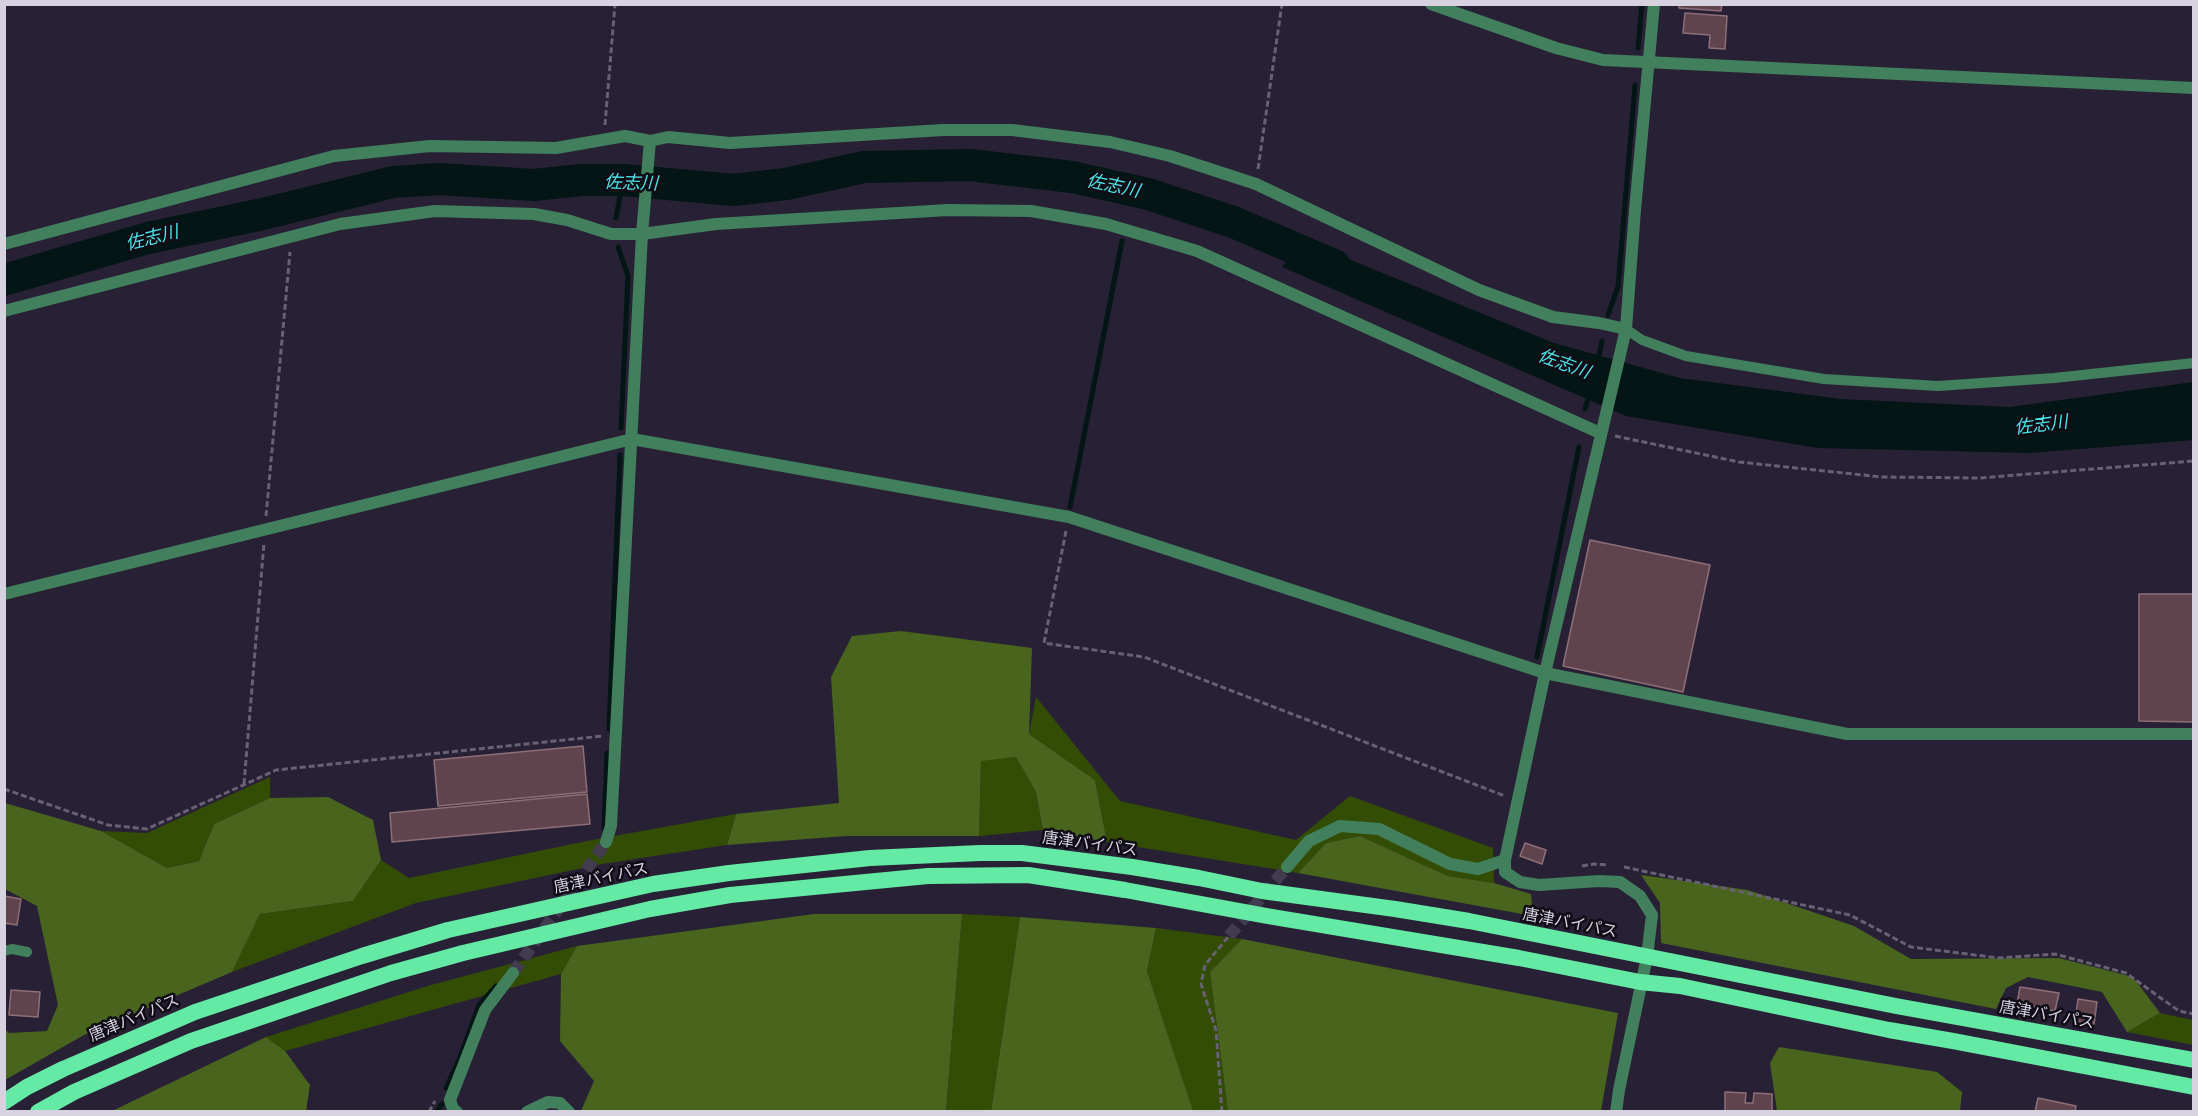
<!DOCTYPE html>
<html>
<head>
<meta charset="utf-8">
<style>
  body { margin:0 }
  #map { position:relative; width:2198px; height:1116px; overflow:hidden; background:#282136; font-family:"Public Sans",sans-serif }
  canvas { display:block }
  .frame { position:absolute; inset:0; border:6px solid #d6d2e0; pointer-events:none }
</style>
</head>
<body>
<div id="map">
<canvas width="2198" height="1116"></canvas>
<div class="frame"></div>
</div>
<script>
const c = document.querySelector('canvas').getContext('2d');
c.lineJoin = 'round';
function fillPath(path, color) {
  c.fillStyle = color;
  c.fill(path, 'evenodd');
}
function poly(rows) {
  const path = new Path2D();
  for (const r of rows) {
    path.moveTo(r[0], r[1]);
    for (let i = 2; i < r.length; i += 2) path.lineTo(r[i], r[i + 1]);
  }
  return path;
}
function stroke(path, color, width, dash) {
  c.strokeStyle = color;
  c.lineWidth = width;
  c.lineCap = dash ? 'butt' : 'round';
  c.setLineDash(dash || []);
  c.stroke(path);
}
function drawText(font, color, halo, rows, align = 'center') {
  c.font = font + ' "Public Sans","Noto Sans JP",sans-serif';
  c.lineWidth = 5;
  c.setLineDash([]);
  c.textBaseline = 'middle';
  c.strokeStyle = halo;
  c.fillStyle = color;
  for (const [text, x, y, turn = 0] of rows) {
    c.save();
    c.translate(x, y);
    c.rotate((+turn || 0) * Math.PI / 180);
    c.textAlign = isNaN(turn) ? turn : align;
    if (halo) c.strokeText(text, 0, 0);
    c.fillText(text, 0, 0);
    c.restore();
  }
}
const green = poly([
  [1036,697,1120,801,1296,840,1350,796,1493,848,1494,883,1448,876,1360,836,1326,843,1298,873,1107,842,1095,780,1029,734],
  [1016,757,1036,792,1043,830,979,836,981,760],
  [270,777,270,798,214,824,199,861,167,868,101,831,147,833],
  [736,814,727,845,602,864,416,903,232,972,260,914,353,901,381,860,409,878,592,840],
  [962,914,1020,917,991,1111,946,1112],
  [1156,928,1242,939,1210,972,1228,1111,1193,1111,1147,971],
  [577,946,561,974,285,1051,266,1037,431,985],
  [2160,1013,2193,1020,2193,1045,2127,1032]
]);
const forest = poly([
  [901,631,1032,648,1029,734,1095,780,1107,842,1043,830,1036,792,1016,757,981,761,979,836,846,836,727,845,736,814,839,803,831,677,852,636],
  [328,797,373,820,381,860,353,901,260,914,232,972,84,1035,5,1080,5,1029,9,1033,47,1031,58,1005,37,906,5,889,5,803,101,831,167,868,199,861,214,824,270,798],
  [1360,836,1448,876,1494,883,1531,894,1533,916,1298,873,1326,843],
  [1641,875,1748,890,1854,926,1911,959,2059,958,2133,977,2160,1013,2127,1032,2102,992,2028,977,2006,988,1996,1009,1661,943,1660,903],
  [814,914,962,914,946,1111,581,1111,594,1081,560,1041,561,974,577,946],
  [1020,917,1156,928,1147,971,1193,1111,991,1111],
  [1242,939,1618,1013,1601,1111,1228,1111,1210,972],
  [266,1037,285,1051,310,1085,306,1111,112,1111],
  [1779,1047,1937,1072,1962,1092,1960,1111,1777,1111,1770,1063]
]);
const water = poly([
  [1302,240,1554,343,1680,378,1841,399,2010,407,2193,382,2193,440,2030,453,1818,448,1626,416,1282,267]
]);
const stream = poly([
  [1638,48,1642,4],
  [616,218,623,180],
  [618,247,628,276,621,428],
  [1608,315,1618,287,1635,85],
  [1598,360,1602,341],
  [1585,409,1590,393],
  [1070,507,1122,241],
  [1537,657,1579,447],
  [609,729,620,455],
  [604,828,607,753],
  [446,1088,459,1060,479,1005,496,986],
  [436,1112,442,1104]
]);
const river = poly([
  [4,280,148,238,263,214,393,182,439,179,534,185,581,180,623,180,734,190,786,184,864,167,970,165,1072,177,1148,194,1233,222,1334,265]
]);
const building = poly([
  [1679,4,1722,4,1721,11,1679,8,1679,4],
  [1685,13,1727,16,1725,49,1709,48,1710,35,1683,33,1685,13],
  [1590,540,1710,565,1683,692,1563,666,1590,540],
  [2139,594,2194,594,2194,722,2139,721,2139,594],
  [583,746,587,792,438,806,434,760,583,746],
  [587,794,590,824,392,842,390,813,587,794],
  [1525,843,1546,850,1542,864,1520,856,1525,843],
  [4,896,21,899,17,925,4,923,4,896],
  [2020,987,2059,993,2055,1011,2017,1004,2020,987],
  [11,990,40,992,38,1017,9,1015,11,990],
  [2078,999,2097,1002,2094,1024,2075,1021,2078,999],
  [1725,1092,1746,1093,1745,1103,1753,1103,1754,1093,1772,1094,1772,1112,1725,1112,1725,1092],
  [2038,1098,2076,1106,2075,1112,2035,1112,2038,1098]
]);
const minorTunnel = poly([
  [1229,936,1287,867],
  [513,973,606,842]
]);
const path = poly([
  [605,125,615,4],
  [1258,169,1282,4],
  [1615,436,1739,462,1882,477,1979,478,2194,461],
  [266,516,290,252],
  [1066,531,1044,643,1144,657,1505,796],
  [244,784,264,543],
  [4,789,108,825,147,829,276,770,603,736],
  [1582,866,1594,864,1608,865],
  [1624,867,1850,915,1911,947,1999,958,2055,954,2126,973,2179,1011,2194,1014],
  [429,1112,435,1101],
  [1222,1112,1216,1030,1201,984,1205,965,1229,936]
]);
const service = poly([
  [1626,329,1642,340,1686,356,1824,379,1938,386,2054,378,2194,363],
  [4,951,12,949,27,952]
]);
const minor = poly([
  [4,244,334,156,430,146,556,148,625,136,650,141],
  [4,311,340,224,435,211,534,214,567,220,611,234,642,234,716,224,948,210,1031,211,1106,224,1197,251,1600,433],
  [4,594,632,439,1069,517,1545,673,1847,734,2194,734],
  [606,842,611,826,642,234,650,141,668,137,730,143,943,130,1012,130,1110,142,1170,156,1256,184,1479,290,1553,317,1599,323,1626,329],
  [1287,867,1309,841,1340,826,1379,829,1450,864,1478,869,1505,860],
  [457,1112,453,1109,450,1100,485,1010,513,973],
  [527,1112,548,1102,560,1103,569,1112],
  [1616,1112,1619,1090,1647,957,1652,915,1640,896,1620,882,1599,881,1539,885,1520,882,1505,872,1505,860,1545,673,1626,329,1635,210,1654,4]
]);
const tertiary = poly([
  [1431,4,1556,48,1603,60,2194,88]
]);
const trunk = poly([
  [4,1102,27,1087,63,1069,195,1012,362,956,448,930,653,884,729,873,870,858,980,853,1022,853,1132,867,1199,878,1262,891,1395,909,1469,921,1896,1006,2194,1060],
  [38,1112,74,1092,191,1041,391,973,463,953,650,909,730,895,928,876,1028,875,1125,890,1267,916,1519,958,1640,982,1680,986,1889,1030,1953,1041,2194,1087]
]);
const streetNames = [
  ["唐津バイパス",1090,844,8],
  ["唐津バイパス",601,878,-12],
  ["唐津バイパス",1570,923,11],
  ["唐津バイパス",2047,1015,10],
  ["唐津バイパス",134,1018,-23]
];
const waterNames = [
  ["佐志川",631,183,2],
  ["佐志川",1113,186,12],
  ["佐志川",152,238,-14],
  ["佐志川",1564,364,20],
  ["佐志川",2041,425,-7]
];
fillPath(green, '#344d05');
fillPath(forest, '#48641d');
fillPath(water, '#031515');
stroke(stream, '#031515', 5);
stroke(river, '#031515', 32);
fillPath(building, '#60444d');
stroke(building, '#8e6f78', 1.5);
stroke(minorTunnel, '#423c50', 12, [12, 6]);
stroke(path, '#676173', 3, [6, 3]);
stroke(service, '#42805d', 10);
stroke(minor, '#42805d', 12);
stroke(tertiary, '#42805d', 12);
stroke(trunk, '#64eaa4', 16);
drawText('16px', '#d6d2e0', '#0f0c16', streetNames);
drawText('italic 18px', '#49e5e7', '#0f0c16', waterNames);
</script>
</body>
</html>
